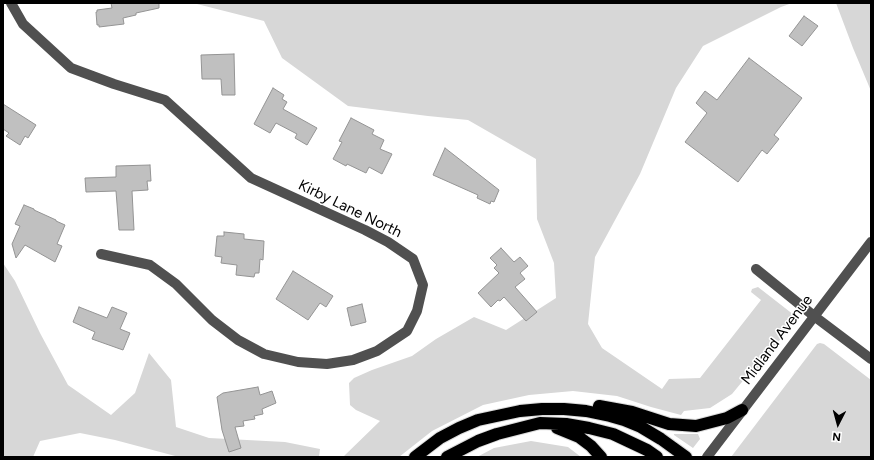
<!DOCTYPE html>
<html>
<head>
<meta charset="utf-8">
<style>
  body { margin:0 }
  #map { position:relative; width:874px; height:460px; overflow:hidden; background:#fff; font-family:Figtree,sans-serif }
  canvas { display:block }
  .frame { position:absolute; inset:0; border:4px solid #000; pointer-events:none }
  .north { position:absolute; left:818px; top:404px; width:40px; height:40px; -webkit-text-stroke:3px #fff; paint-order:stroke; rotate:186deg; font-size:11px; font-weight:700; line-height:16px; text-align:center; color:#000 }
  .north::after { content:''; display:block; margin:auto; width:14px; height:18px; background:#000; clip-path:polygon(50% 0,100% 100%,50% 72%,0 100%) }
</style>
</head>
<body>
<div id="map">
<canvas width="874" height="460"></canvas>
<div class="frame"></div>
<div class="north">N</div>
</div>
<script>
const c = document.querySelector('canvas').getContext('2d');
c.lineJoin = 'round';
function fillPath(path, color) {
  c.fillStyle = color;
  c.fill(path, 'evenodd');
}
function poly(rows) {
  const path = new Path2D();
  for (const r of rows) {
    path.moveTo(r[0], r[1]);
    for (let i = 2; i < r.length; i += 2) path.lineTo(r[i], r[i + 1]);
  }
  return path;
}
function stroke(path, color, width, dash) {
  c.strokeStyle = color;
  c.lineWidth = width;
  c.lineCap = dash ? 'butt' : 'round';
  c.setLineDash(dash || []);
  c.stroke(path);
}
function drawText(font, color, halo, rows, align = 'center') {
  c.font = font + ' Figtree,sans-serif';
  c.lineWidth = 3;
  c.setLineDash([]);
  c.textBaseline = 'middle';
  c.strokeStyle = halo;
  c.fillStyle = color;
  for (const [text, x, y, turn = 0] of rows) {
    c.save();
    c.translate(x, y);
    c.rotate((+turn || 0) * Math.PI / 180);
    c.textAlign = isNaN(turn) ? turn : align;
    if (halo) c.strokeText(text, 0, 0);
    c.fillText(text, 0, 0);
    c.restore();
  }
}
const green = poly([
  [193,3,792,3,781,7,703,46,676,88,640,174,595,257,588,324,602,348,662,389,669,379,700,378,761,300,751,292,752,289,758,287,794,315,795,320,750,379,746,377,732,394,710,408,684,411,681,415,651,407,617,396,573,391,529,395,483,405,432,431,399,457,343,457,380,421,356,410,350,405,349,383,354,378,372,370,412,356,436,339,474,317,506,330,556,298,554,263,537,219,536,159,468,120,428,116,348,106,282,58,264,21],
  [836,3,871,3,871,91,853,48],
  [3,263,15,281,40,333,68,385,111,415,135,393,149,353,171,380,176,427,209,438,285,442,320,449,319,457,179,457,115,440,80,433,40,441,33,457,3,457],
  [820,343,824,344,871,380,871,457,731,457,817,344],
  [674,434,698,434,700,439,693,448,674,435],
  [531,441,568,447,581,457,477,457,494,448]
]);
const building = poly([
  [111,3,159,3,159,8,136,13,136,15,123,18,124,24,99,27,99,25,97,25,96,12,97,12,97,10,112,8,111,3],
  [804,16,818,26,802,46,789,36,804,16],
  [234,54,235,95,222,95,221,79,202,79,201,55,234,54],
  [749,58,802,98,774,135,779,139,767,154,762,150,738,182,685,142,707,113,696,103,705,91,717,100,749,58],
  [273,88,284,95,282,99,287,102,283,109,317,128,307,145,295,138,297,134,276,123,270,133,254,124,273,88],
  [3,104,36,125,28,138,25,136,20,145,6,136,9,133,3,129,3,104],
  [351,118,374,130,372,134,384,140,380,149,392,154,382,174,369,167,366,173,347,164,346,166,333,159,342,142,339,141,351,118],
  [445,148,499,190,494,202,491,201,490,204,477,198,478,195,433,175,445,148],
  [150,165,151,181,147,181,148,190,132,191,134,230,119,230,116,191,86,192,85,178,116,177,116,166,150,165],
  [24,205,34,209,34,210,56,220,56,221,65,225,57,244,62,246,55,262,25,245,16,258,12,244,20,226,15,224,24,205],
  [224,232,244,234,244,239,264,241,263,260,260,259,259,273,255,273,254,277,236,275,237,265,221,263,222,257,215,256,217,236,224,236,224,232],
  [501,248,514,262,520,257,528,266,520,273,525,279,515,287,537,312,526,321,504,297,500,301,498,300,491,307,478,293,499,273,494,268,497,265,490,258,501,248],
  [293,271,333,296,326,307,320,303,308,320,276,299,293,271],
  [362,304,366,322,351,326,347,308,362,304],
  [79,307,107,318,112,307,127,313,120,329,130,333,123,350,92,339,95,332,73,322,79,307],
  [258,387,260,395,272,391,276,403,262,409,263,414,254,416,255,419,243,421,244,426,235,427,241,448,229,452,222,430,217,397,223,393,258,387]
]);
const minor = poly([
  [11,3,23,24,71,68,114,84,165,100,251,178,365,230,388,242,413,259,423,285,417,311,407,331,377,351,353,360,327,364,298,362,264,354,238,340,212,320,176,284,150,265,101,254],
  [756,269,814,316,871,359],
  [707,457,871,242]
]);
const highway = poly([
  [599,406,632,412,669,424,696,426,727,418,742,410],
  [557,428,579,437,591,446,601,457],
  [415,457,440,438,459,428,478,420,520,411,542,409,564,409,586,411,610,416,624,420,641,427,661,439,686,457],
  [447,457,478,441,497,434,540,423,566,424,589,428,613,434,647,450,657,457]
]);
const streetNames = [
  ["Kirby Lane North",350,209,26],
  ["Midland Avenue",777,340,-53]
];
fillPath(green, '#d7d7d7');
fillPath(building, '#c0c0c0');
stroke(building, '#949494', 1);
stroke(highway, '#dbdbdb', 14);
stroke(minor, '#505050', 10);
stroke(highway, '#000', 12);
drawText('15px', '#000', '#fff', streetNames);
</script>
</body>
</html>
